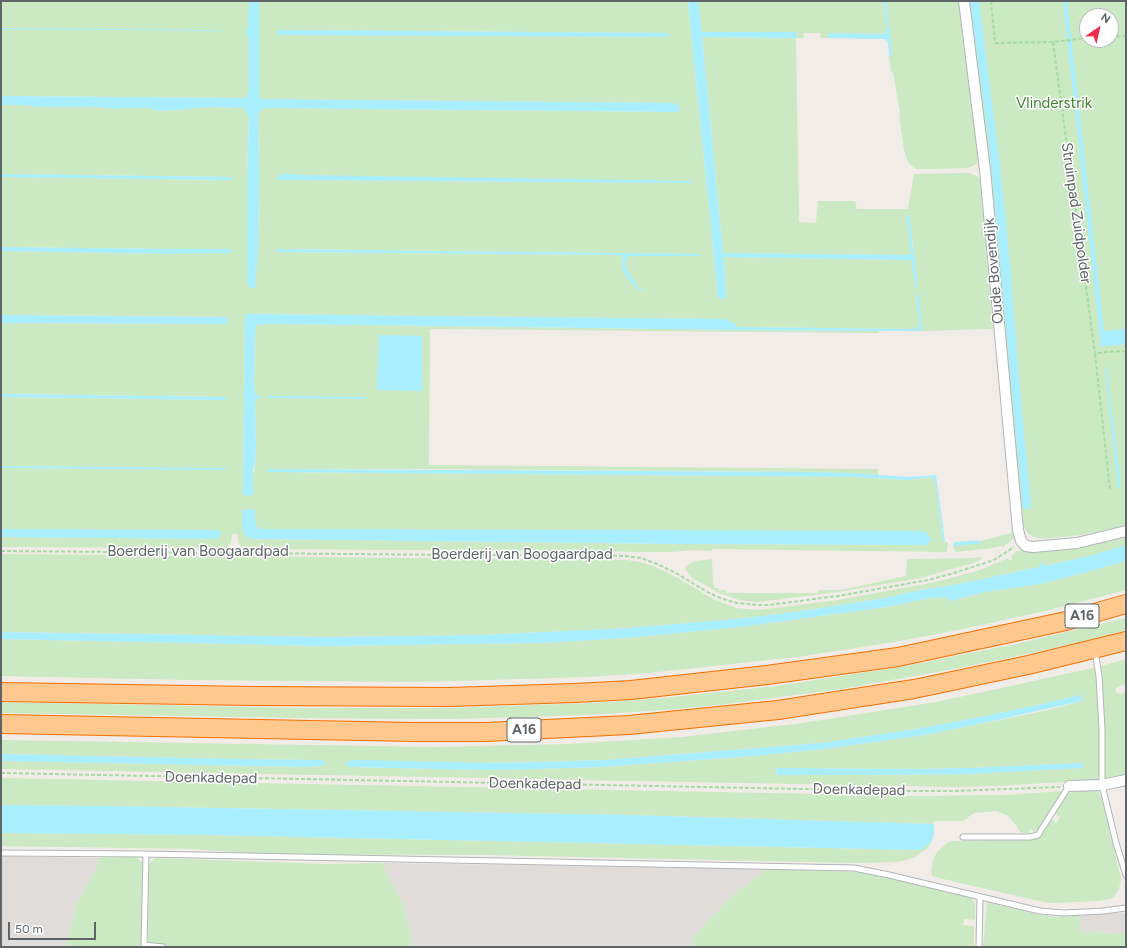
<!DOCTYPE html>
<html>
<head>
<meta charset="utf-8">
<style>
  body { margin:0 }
  #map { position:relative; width:1127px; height:948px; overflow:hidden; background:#f1ece7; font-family:Figtree,sans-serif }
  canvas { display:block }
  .frame { position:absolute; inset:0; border:2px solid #5e6468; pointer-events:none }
  .north { position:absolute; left:1079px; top:8px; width:40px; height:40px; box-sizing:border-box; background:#fff; border:1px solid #bfc1c3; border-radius:50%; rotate:34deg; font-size:11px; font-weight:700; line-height:16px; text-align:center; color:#5e6468 }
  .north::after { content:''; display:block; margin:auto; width:14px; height:18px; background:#f22c4b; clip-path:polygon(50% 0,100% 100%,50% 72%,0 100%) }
  .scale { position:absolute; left:8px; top:922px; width:88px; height:18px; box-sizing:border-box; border:2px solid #5e6468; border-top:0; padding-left:5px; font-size:12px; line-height:14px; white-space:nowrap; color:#5e6468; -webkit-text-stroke:3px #fff; paint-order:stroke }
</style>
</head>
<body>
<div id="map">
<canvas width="1127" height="948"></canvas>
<div class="frame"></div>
<div class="north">N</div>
<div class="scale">50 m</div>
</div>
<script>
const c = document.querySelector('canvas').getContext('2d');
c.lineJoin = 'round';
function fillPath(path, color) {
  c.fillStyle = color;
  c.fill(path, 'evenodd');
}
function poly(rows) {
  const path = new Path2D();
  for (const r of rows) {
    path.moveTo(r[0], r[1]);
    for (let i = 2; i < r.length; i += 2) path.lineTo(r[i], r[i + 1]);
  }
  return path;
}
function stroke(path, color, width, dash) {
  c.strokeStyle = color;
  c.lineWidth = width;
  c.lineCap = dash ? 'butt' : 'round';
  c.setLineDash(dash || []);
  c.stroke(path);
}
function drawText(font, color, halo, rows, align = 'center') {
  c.font = font + ' Figtree,sans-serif';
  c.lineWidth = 3;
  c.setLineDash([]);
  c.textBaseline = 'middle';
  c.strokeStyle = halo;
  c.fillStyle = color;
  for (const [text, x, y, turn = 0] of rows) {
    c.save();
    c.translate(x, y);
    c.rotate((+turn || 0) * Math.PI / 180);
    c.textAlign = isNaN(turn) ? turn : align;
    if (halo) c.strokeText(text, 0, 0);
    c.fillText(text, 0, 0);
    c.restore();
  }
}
const industrial = poly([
  [1,856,98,858,99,863,77,902,66,947,1,947],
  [382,863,767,869,732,896,695,935,691,947,413,947,404,906],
  [1126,913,1126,933,1080,932,1080,914]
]);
const green = poly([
  [1,1,249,1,249,87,247,96,246,98,234,98,1,96],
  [259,1,688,1,718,297,726,296,724,257,912,260,916,287,918,287,914,260,913,241,906,216,911,254,903,255,723,253,702,37,796,38,796,33,701,32,698,1,883,1,887,27,887,31,884,34,829,33,828,38,821,38,820,33,803,33,804,38,796,38,799,222,816,223,818,201,855,201,857,209,908,209,914,174,969,173,977,176,979,178,981,181,993,329,921,331,921,319,918,295,916,295,919,320,918,329,736,327,735,324,724,319,245,314,243,495,249,496,255,465,256,447,255,402,258,399,258,396,255,394,254,385,255,328,257,325,263,324,371,325,736,330,879,331,879,333,430,329,429,465,878,469,878,475,816,472,426,469,268,469,268,472,855,477,908,480,929,477,934,479,936,486,943,542,948,542,947,551,946,552,712,549,712,551,694,550,673,552,638,552,595,551,245,549,239,544,237,534,232,534,231,543,227,548,1,547,1,537,215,539,218,538,220,531,1,529,1,468,226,470,226,469,1,466,1,397,225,400,226,397,1,394,1,323,226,324,227,317,146,316,1,315,1,251,170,254,231,251,230,249,171,249,1,247,1,177,231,180,232,177,1,174,1,105,27,105,36,107,99,107,114,109,127,108,149,108,158,111,175,110,205,107,243,108,249,116,247,178,247,284,250,288,254,288,258,251,259,177,258,113,261,110,265,108,677,112,680,109,678,105,673,103,261,99,259,97],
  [278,30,669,33,669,36,661,37,277,33],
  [294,174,300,175,692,183,277,180],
  [277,249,700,254,699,256,630,255,626,259,625,266,637,286,642,290,645,290,646,291,640,291,622,265,623,257,618,255,276,252],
  [255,509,255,525,260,529,928,543,925,545,679,544,251,539,243,532],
  [886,1,959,1,978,158,977,163,973,166,967,168,920,169,916,169,912,166,908,162,904,150,899,115,900,114,893,72,891,72,889,56,892,55],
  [969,1,970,1,973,17,971,1,1126,1,1126,525,1082,535,1041,539,1032,536,1029,534,1026,531,1022,521,1007,356,1000,270,985,130],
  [1087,16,1111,16,1111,40,1087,40],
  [1014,532,1014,538,1003,547,1000,546,993,548,956,552,953,548,954,543,962,545,974,543],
  [1126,536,1126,545,1086,557,949,586,925,589,885,598,802,611,737,619,629,628,482,635,328,637,1,632,1,554,627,560,640,562,656,567,674,576,715,600,723,603,737,608,759,610,838,600,936,582,977,571,1008,558,1009,560,1012,560,1012,555,1015,554,1015,552,1024,548],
  [982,557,980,560,970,564,921,578,838,592,758,602,739,600,719,593,691,577,685,568,688,565,695,561,712,559,713,585,715,585,715,588,718,588,719,591,726,590,726,593,818,593,819,590,841,590,906,576,907,559,973,558],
  [1126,561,1126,590,1111,594,1045,611,958,630,894,642,804,656,696,668,648,673,587,677,422,682,190,680,1,676,1,639,325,646,540,643,626,638,740,627,886,607,929,598,945,597,952,601,985,592,1040,584,1091,571],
  [1126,618,1126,630,1093,639,1018,656,959,668,841,689,719,705,663,710,589,715,449,719,302,718,1,713,1,702,303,708,449,708,592,703,663,698,777,686,906,666,1016,644],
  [1126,659,1126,684,1120,686,1115,689,1116,692,1120,694,1126,693,1126,758,1125,759,1126,762,1126,777,1109,779,999,786,955,787,1,769,1,761,307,767,321,766,322,760,234,759,1,754,1,740,437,747,568,744,682,737,803,723,936,702,1020,684,1102,666],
  [1079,695,1083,700,1081,701,1048,710,925,735,824,749,754,756,601,767,536,769,484,770,349,767,347,765,541,762,605,760,821,743,916,729,986,716,1047,703],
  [1081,763,1083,764,1083,766,1082,768,967,774,866,775,777,775,776,773,777,768,917,769,970,768],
  [1,778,922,796,1005,795,1063,791,1039,828,1035,832,1030,829,1029,833,1025,833,1020,832,1016,825,1007,815,996,811,974,813,963,821,934,821,934,824,630,815,104,806,1,805],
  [1092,788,1098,790,1105,810,1121,879,1119,889,1114,897,1110,899,1098,901,1051,903,1034,900,943,879,932,876,931,870,934,857,939,850,950,841,1033,839,1039,836,1051,819,1056,823,1060,817,1055,813,1067,795,1070,793],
  [1,833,208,835,920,850,931,842,928,848,922,852,915,857,907,860,897,862,855,863,484,855,265,854,192,849,1,846],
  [136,857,144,863,142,947,66,947,77,902,99,863,98,858],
  [155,858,325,864,382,863,404,906,413,947,148,947,149,864],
  [767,869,856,872,879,875,972,897,975,906,975,920,964,919,963,925,974,926,974,947,691,947,695,935,732,896],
  [987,902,1036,914,1057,917,1080,914,1080,932,1126,933,1126,947,983,947]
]);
const water = poly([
  [249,1,259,1,259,97,261,99,673,103,678,105,680,109,678,112,265,108,261,110,258,113,259,177,258,251,255,288,250,288,247,284,247,178,249,116,243,108,205,107,175,110,158,111,149,108,127,108,114,109,99,107,36,107,27,105,1,105,1,96,246,98,247,96,249,87,249,40,246,35,246,30,248,27],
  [688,1,698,1,702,32,796,32,796,38,702,37,723,253,903,255,911,254,906,216,909,215,918,287,916,288,911,260,724,257,726,296,723,300,718,297],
  [883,1,886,1,892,55,889,56,888,43,886,40,884,39,828,38,829,33,884,34,885,33,887,27],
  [970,1,979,1,1001,175,1010,264,1017,356,1031,508,1023,509,988,134],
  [1063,1,1067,1,1104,331,1126,329,1126,344,1101,347],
  [1,28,221,30,221,31,1,29],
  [278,30,669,33,669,36,661,37,279,35,276,33],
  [1,174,232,177,231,180,1,177],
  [281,174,294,174,300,175,692,181,692,183,277,180,277,178],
  [1,247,171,249,230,249,231,251,231,253,170,254,1,251],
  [276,249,700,254,700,256,629,256,626,259,625,266,637,286,642,290,647,291,640,291,631,283,622,269,623,257,618,255,276,252],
  [916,295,919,295,921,319,921,331,736,330,371,325,263,324,257,325,255,328,254,385,255,394,261,397,260,398,257,399,255,402,256,447,255,465,253,469,253,496,243,495,245,314,724,319,732,322,735,324,736,327,917,329,919,320],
  [1,315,227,317,227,324,1,323],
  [379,335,422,336,422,391,377,390],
  [1105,367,1107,367,1121,488,1118,488],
  [1,394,226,397,226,400,1,397],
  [267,396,366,397,366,399,267,398],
  [1,466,226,468,226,470,1,468],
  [267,469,816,472,850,473,908,477,936,475,945,542,943,542,936,486,934,479,929,477,908,480,855,477,268,472],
  [255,509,255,525,260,529,921,531,926,532,931,539,930,542,925,545,679,544,250,539,243,532,242,525,242,510],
  [1,529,216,530,220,531,221,533,220,537,215,539,1,537],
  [1126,545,1126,561,1091,571,1040,584,985,592,951,601,945,597,929,598,886,607,740,627,626,638,540,643,325,646,1,639,1,632,328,637,482,635,629,628,737,619,802,611,885,598,925,589,949,586,983,579,1086,557],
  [1079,695,1083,700,1077,702,988,722,925,735,824,749,754,756,601,767,536,769,484,770,349,767,347,765,346,762,348,761,360,760,489,763,541,762,605,760,771,747,821,743,916,729,986,716,1047,703],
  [1,754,234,759,322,760,324,761,324,765,321,766,307,767,1,761],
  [1081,763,1083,765,1082,768,967,774,866,775,777,775,776,773,777,768,917,769,970,768],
  [1,805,104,806,630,815,865,822,934,824,934,836,931,842,921,850,208,835,1,833]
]);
const stream = poly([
  [955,544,978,542],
  [1041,564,1042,570]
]);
const path = poly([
  [991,1,995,43,1053,42,1087,38],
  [1111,37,1126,36],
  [1053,42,1095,354,1104,352,1126,351],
  [1095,354,1110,489],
  [1,551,467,555,594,555,626,556,641,558,657,564,676,573,709,593,723,599,737,603,759,605,768,605,838,596,928,580,954,573,994,560,1014,547],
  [1,773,905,791,953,791,1060,787]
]);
const lane = poly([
  [1095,651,1099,676,1102,730,1102,785,1116,843,1126,875],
  [963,837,1030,837,1038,835,1069,786],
  [1,853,146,854,854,868,889,875,1040,911,1064,913,1103,911,1126,908],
  [144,945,163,947],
  [144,947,146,854],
  [979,947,980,897]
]);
const street = poly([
  [964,1,985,170,1018,530,1021,541,1026,546,1033,547,1077,543,1126,531],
  [1069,786,1102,785,1126,780]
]);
const highway = poly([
  [1,692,254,696,449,697,575,693,631,690,767,675,898,657,1066,621,1126,604],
  [1,724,414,732,485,732,629,725,778,710,914,689,1028,665,1126,641]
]);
const shields = [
  [1082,616,34],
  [524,730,34]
];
const shieldNames = [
  ["A16",1082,616],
  ["A16",524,730]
];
const parkNames = [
  ["Vlinderstrik",1054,104]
];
const streetNames = [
  ["Struinpad Zuidpolder",1076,213,82],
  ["Oude Bovendijk",994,271,-95],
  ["Boerderij van Boogaardpad",198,552],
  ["Boerderij van Boogaardpad",522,555],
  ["Doenkadepad",211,778,1],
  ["Doenkadepad",535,784,1],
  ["Doenkadepad",859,790,1]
];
fillPath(industrial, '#e0dcd9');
fillPath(green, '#cbe9c2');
fillPath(water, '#a8eeff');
stroke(stream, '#a8eeff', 3.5);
stroke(lane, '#b2b6ba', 7);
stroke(street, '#b2b6ba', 12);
stroke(highway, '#f77000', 20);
stroke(path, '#a5dca6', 2, [4, 2]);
stroke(lane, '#fff', 5);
stroke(street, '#fff', 10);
stroke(highway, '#ffc88f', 18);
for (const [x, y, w] of shields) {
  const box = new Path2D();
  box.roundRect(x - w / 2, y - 12, w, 24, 3);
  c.fillStyle = '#fff';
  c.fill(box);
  stroke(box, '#5e6468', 1);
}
drawText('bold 14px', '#5e6468', null, shieldNames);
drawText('15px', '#408430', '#fff', parkNames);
drawText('15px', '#5e6468', '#fff', streetNames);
</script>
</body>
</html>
